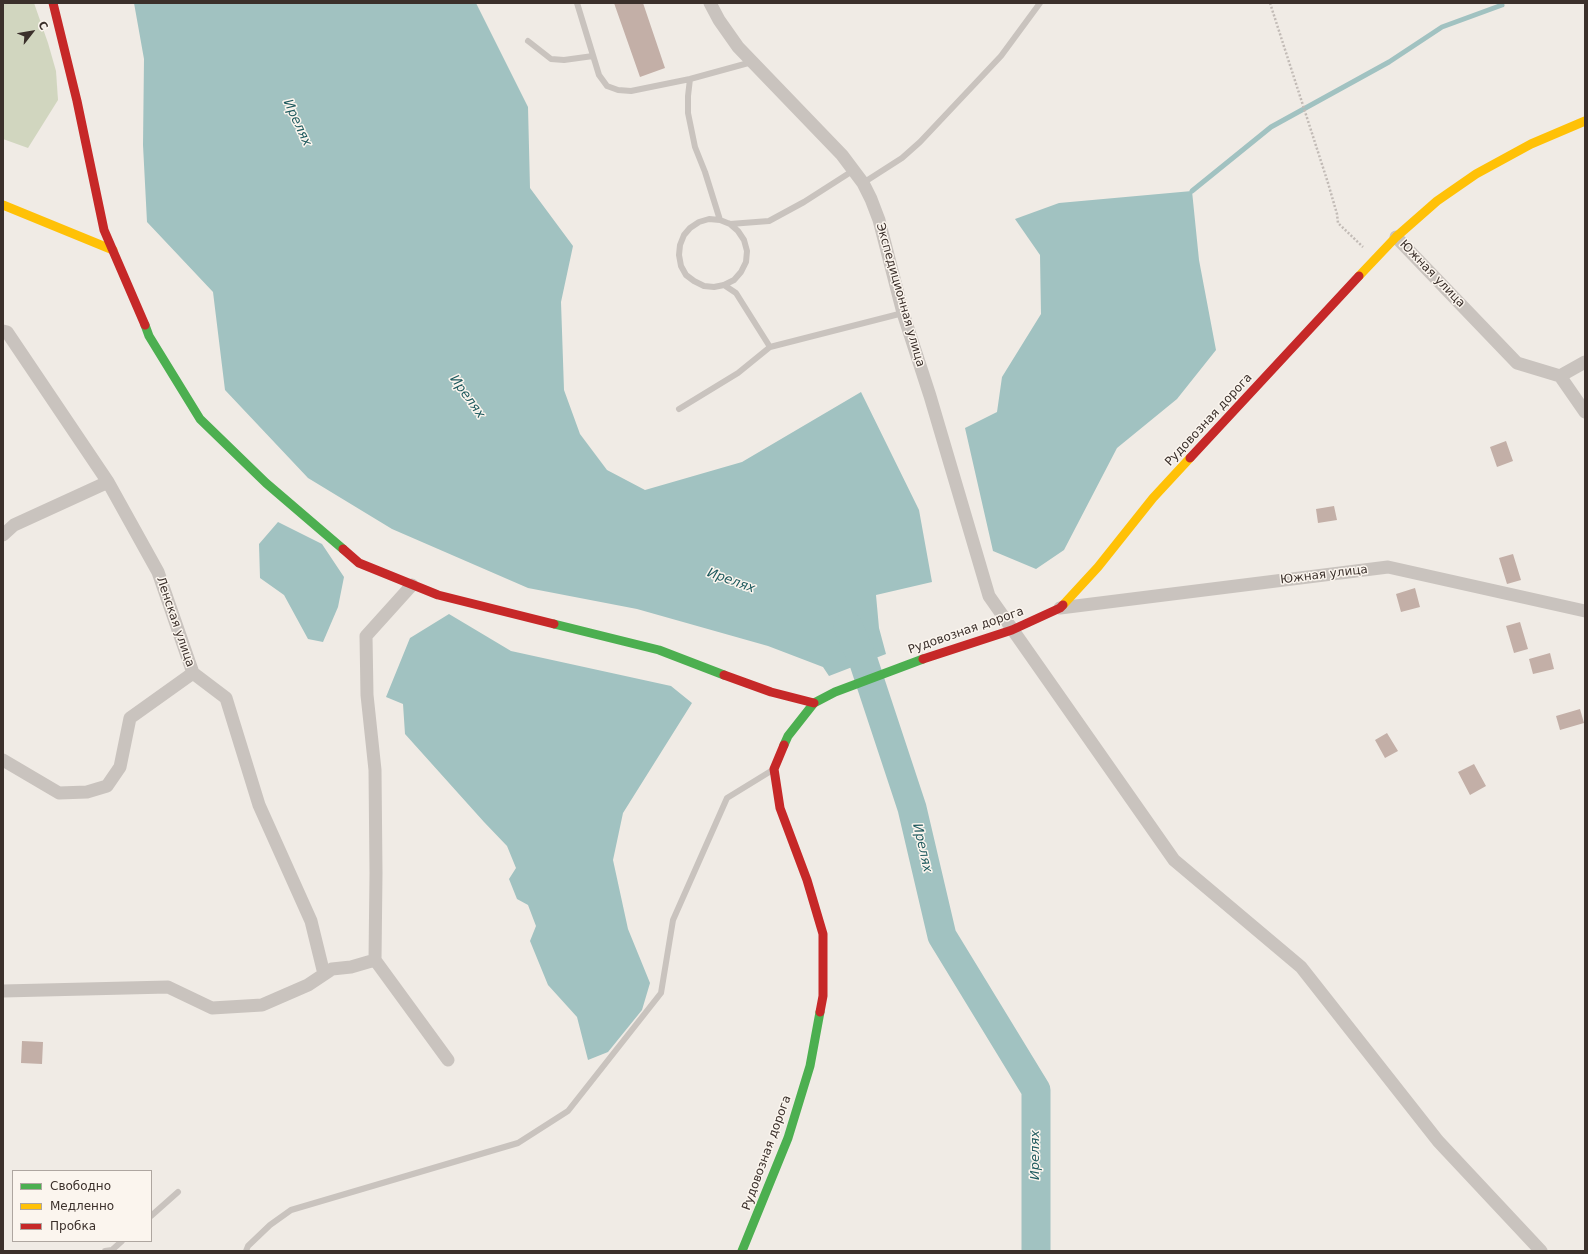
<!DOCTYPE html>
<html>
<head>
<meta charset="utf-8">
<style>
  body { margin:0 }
  #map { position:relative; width:1588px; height:1254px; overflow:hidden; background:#f0ebe5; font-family:"DejaVu Sans",sans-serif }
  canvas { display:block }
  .frame { position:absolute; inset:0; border:4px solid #3b302b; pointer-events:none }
  .legend { position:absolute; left:12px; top:1170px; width:140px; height:72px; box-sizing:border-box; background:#fbf5ee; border:1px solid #aea6a0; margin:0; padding:5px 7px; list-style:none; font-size:12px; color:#3b302b }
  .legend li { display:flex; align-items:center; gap:8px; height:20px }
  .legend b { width:20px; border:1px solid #aea6a0 }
  .north { position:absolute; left:12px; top:12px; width:40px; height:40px; -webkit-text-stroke:3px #fbf5ee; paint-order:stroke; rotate:59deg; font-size:11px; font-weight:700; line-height:16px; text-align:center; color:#3b302b }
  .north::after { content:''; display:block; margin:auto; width:14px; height:18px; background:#3b302b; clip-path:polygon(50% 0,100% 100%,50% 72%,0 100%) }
</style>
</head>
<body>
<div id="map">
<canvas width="1588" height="1254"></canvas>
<div class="frame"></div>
<ul class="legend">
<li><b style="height:5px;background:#4caf50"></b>Свободно</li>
<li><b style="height:5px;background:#ffc107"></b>Медленно</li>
<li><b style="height:5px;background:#c62828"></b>Пробка</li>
</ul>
<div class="north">С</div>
</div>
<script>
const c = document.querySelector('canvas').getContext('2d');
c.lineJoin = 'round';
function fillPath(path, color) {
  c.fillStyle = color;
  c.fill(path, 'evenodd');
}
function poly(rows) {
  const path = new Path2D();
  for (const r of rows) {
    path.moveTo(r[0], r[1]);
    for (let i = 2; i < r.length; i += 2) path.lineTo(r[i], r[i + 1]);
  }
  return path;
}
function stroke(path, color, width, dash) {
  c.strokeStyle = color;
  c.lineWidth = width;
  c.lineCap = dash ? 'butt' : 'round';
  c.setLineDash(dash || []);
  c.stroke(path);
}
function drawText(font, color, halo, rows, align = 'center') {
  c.font = font + ' "DejaVu Sans",sans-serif';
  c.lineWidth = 3;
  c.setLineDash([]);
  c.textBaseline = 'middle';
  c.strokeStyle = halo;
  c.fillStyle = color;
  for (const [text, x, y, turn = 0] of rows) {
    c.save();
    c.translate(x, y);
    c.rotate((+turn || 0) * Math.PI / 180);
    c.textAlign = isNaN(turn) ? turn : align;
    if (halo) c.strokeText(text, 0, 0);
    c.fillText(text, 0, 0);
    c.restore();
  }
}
const green = poly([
  [3,3,34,3,48,43,56,71,58,100,28,148,3,139]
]);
const water = poly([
  [134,3,476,3,528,107,530,188,573,246,561,302,564,390,580,434,607,470,645,490,742,462,861,392,919,510,932,582,876,595,879,628,886,654,829,676,823,667,768,646,637,609,528,588,392,529,308,478,225,390,213,292,147,222,143,145,144,59],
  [1192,191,1199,260,1216,350,1177,399,1117,448,1064,550,1036,569,993,551,965,428,997,412,1002,377,1041,314,1040,255,1015,219,1059,203],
  [278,522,322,544,344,577,338,607,323,642,308,639,284,595,260,578,259,544],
  [449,614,511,651,671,686,692,703,623,813,613,860,628,929,650,983,642,1010,608,1052,588,1060,577,1017,548,985,530,941,536,926,528,905,517,899,509,879,516,868,507,846,484,822,405,734,403,704,386,697,410,638]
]);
const stream = poly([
  [1192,191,1271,127,1389,62,1442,27,1502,5]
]);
const river = poly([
  [848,626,864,663,912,808,942,936,1036,1090,1036,1251]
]);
const building = poly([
  [614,3,643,3,665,68,640,77],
  [1506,441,1513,461,1497,467,1490,447],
  [1334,506,1337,520,1318,523,1316,509],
  [1513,554,1521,580,1507,584,1499,558],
  [1415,588,1420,607,1401,612,1396,594],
  [1520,622,1528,649,1514,653,1506,626],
  [1550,653,1554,669,1533,674,1529,659],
  [1580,709,1584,723,1560,730,1556,716],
  [1387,733,1398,751,1385,758,1375,740],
  [1474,764,1486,786,1470,795,1458,772],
  [22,1041,43,1042,42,1064,21,1063]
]);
const path = poly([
  [1270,3,1328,183,1337,214,1338,223,1363,247]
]);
const lane = poly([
  [577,3,599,75,607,86,618,90,631,91,690,79,752,62],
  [528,41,551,59,564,60,593,56],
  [690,79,688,96,688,113,695,147,705,172,720,220],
  [863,183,902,158,920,142,1001,56,1040,3],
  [730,224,738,231,744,240,747,251,746,262,741,272,734,280,724,285,714,287,704,286,694,281,686,275,681,266,679,255,680,245,684,235,690,228,699,222,709,219,720,220,730,224,769,221,804,202,854,170],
  [724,285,736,293,770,347,903,313],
  [679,409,738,373,770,347],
  [151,1216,178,1192],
  [105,1251,112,1250,122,1241],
  [246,1251,248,1246,270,1225,291,1210,518,1143,568,1111,661,993,673,920,727,798,771,771]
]);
const street = poly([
  [710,3,719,20,738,47,842,155,863,183,871,199,879,220,903,313,930,396,989,596,1174,860,1301,967,1438,1141,1541,1251],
  [1396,237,1517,363,1560,376,1585,362],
  [3,331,7,332,108,482,158,572,193,673,226,698,259,805,311,921,324,974],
  [1560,376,1585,412],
  [3,535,14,525,108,482],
  [412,585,366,636,367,695,375,770,376,873,375,960,448,1060],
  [1060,608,1388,567,1585,611],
  [3,760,59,793,87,792,107,786,120,767,130,718,193,673],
  [3,991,168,987,212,1008,262,1005,308,985,332,969,351,967,375,960]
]);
const fast = poly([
  [145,325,149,336,200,419,266,483,343,549],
  [554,624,659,650,724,675],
  [784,745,788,736,814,703,835,692,923,659],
  [742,1251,788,1138,810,1066,820,1012]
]);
const slow = poly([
  [3,205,113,250],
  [1359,276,1396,237,1437,201,1476,174,1531,144,1585,121],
  [1063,605,1098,567,1153,498,1190,458]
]);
const jam = poly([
  [53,3,77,101,104,230,145,325],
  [1190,458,1359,276],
  [343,549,359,563,438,595,554,624],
  [923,659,1012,630,1060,608,1063,605],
  [724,675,771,692,814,703],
  [784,745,774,769,780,808,807,880,823,934,823,996,820,1012]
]);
const streetNames = [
  ["Южная улица",1432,274,46],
  ["Экспедиционная улица",900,295,74],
  ["Рудовозная дорога",1209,420,-47],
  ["Южная улица",1324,575,-7],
  ["Ленская улица",175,622,71],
  ["Рудовозная дорога",966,631,-19],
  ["Рудовозная дорога",767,1153,-70]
];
const waterNames = [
  ["Ирелях",297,123,65],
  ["Ирелях",467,397,54],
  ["Ирелях",731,581,20],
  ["Ирелях",922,848,77],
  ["Ирелях",1036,1155,-90]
];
fillPath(green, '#d1d6bf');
fillPath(water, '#a1c2c1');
stroke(stream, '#a1c2c1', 5);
stroke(river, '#a1c2c1', 29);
fillPath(building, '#c3afa7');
stroke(path, '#c2bbb6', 2.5, [2, 2]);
stroke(lane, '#c9c3be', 6);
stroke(street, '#c9c3be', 13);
stroke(fast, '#4caf50', 9);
stroke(slow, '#ffc107', 9);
stroke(jam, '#c62828', 9);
drawText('12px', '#3b302b', '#fbf5ee', streetNames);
drawText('italic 13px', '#1f5a5e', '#fbf5ee', waterNames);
</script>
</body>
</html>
